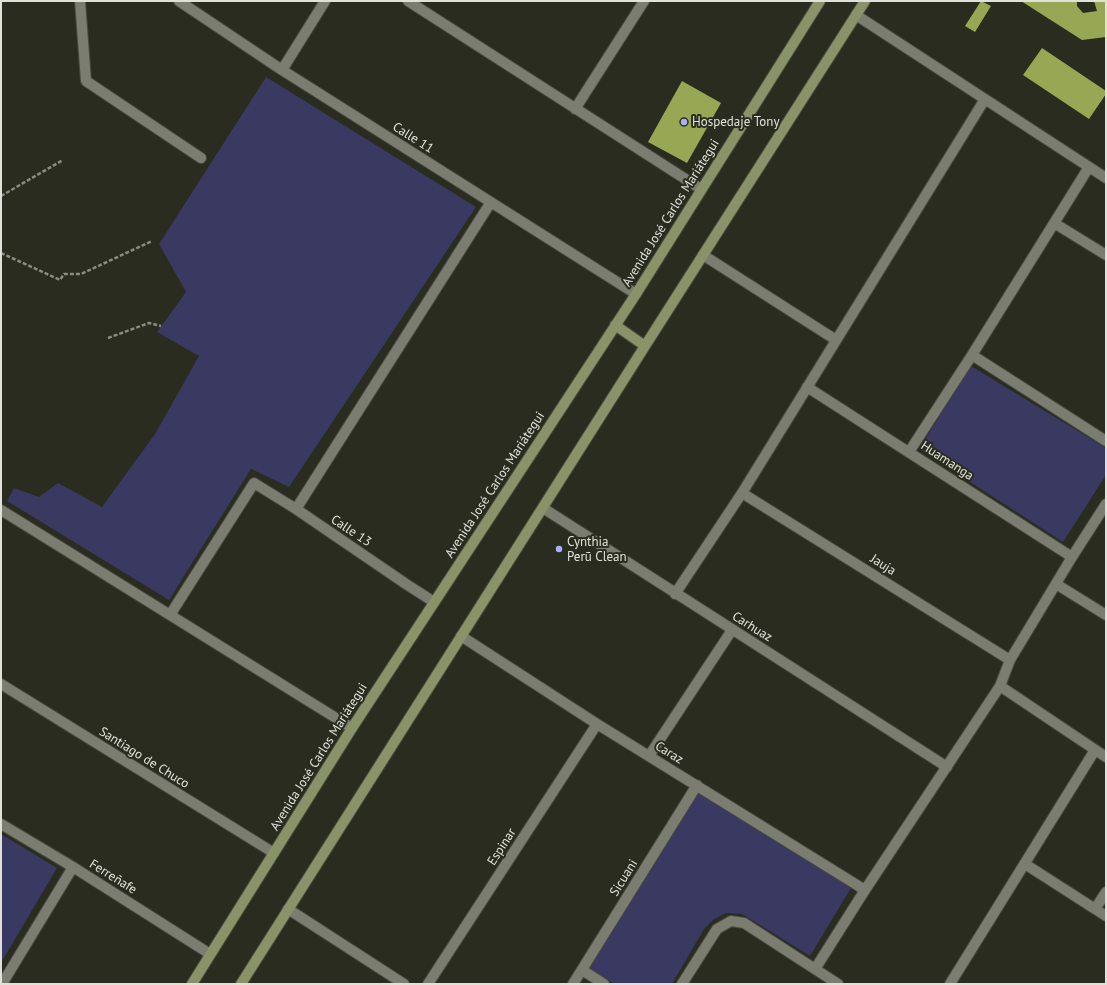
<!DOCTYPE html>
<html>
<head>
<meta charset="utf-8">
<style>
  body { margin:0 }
  #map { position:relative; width:1107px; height:985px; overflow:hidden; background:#292c1f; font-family:"PT Sans",sans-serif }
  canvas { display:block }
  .frame { position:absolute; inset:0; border:2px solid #e0e2da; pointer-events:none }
</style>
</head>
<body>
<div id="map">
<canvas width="1107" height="985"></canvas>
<div class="frame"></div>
</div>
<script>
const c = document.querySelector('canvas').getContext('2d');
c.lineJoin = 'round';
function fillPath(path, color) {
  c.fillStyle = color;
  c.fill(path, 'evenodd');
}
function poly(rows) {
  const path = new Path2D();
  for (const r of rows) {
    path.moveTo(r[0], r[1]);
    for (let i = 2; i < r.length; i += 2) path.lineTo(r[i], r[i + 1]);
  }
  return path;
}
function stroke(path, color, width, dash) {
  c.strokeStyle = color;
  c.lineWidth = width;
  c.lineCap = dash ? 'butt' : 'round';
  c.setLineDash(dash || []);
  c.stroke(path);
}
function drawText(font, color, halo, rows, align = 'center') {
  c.font = font + ' "PT Sans",sans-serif';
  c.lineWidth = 4;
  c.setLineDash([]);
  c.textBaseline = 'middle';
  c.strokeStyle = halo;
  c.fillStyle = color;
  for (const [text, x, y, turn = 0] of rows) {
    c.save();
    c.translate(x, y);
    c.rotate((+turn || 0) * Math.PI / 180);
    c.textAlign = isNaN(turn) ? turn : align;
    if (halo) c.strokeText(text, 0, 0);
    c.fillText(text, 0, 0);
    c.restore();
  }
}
const green = poly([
  [266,77,476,207,289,487,251,469,169,600,7,501,14,488,39,497,58,483,102,507,155,434,199,356,157,332,186,292,159,244],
  [971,366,1106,448,1106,475,1063,542,919,449],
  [699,792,851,888,810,956,742,914,726,913,714,919,704,929,672,984,614,984,587,967],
  [1,834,57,868,1,963]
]);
const building = poly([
  [981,1,991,6,975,32,965,26],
  [1021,1,1077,1,1077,6,1083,13,1097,11,1094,1,1106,1,1106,37,1082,40],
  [1042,48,1106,91,1106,94,1089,119,1023,75],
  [682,81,721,103,687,163,648,142]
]);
const path = poly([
  [1,196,63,160],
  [1,253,60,280,64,274,81,274,152,241],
  [108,338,149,323,161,326]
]);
const minor = poly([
  [80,1,86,81,201,158],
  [179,1,282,70,636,294],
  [408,1,701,189],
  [856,15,1106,178],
  [282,70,325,1],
  [575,109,644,1],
  [1054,223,1106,255],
  [703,255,836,340],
  [972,355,1106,441],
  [807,387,1072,557],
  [909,452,972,355,1089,167],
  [742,493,1010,660],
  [543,508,947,767],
  [296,509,491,202],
  [1,510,352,728],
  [1056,584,1106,615],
  [675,594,742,493,985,99],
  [170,615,254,483,296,509,406,584,434,602],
  [461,636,597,724,865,890],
  [1,684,274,853],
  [1000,686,1106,757],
  [649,756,732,630],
  [1,824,73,867,210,954],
  [1025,864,1106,916],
  [288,909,404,984],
  [1095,909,1106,892],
  [815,969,865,890,1000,686,1010,660,1072,557,1106,504],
  [582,970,604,984],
  [2,984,73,867],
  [428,984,597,724],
  [573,984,697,785],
  [682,984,717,929,731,921,744,923,838,984],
  [950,984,1095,750]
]);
const secondary = poly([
  [615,325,645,346],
  [192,984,352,728,636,294,820,1],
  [241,984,645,346,865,1]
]);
const markers = [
  [684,122,4,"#acaffb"],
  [559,549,4,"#acaffb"]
];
const poiNames = [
  ["Hospedaje Tony",692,122],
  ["Cynthia",567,542],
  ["Perū Clean",567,557]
];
const streetNames = [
  ["Calle 11",413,138,32],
  ["Avenida José Carlos Mariátegui",671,213,-58],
  ["Huamanga",947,461,33],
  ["Avenida José Carlos Mariátegui",495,485,-57],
  ["Calle 13",351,531,34],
  ["Jauja",883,565,32],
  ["Carhuaz",752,627,32],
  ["Caraz",669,753,32],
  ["Avenida José Carlos Mariátegui",319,757,-58],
  ["Santiago de Chuco",144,758,32],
  ["Espinar",502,847,-57],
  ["Ferreñafe",113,877,32],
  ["Sicuani",624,878,-58]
];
fillPath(green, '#393961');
fillPath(building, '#97a754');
stroke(minor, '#484a3f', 12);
stroke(secondary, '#484a3f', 12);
stroke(path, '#8a8c82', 2.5, [4, 2]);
stroke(minor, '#7a7d6f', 10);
stroke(secondary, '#8a9267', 10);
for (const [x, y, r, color] of markers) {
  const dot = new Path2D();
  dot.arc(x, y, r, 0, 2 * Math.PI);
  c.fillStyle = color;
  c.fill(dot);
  stroke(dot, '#292c1f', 1.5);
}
drawText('13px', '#e0e2da', '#292c1f', poiNames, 'left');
drawText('13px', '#e0e2da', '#292c1f', streetNames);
</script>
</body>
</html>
